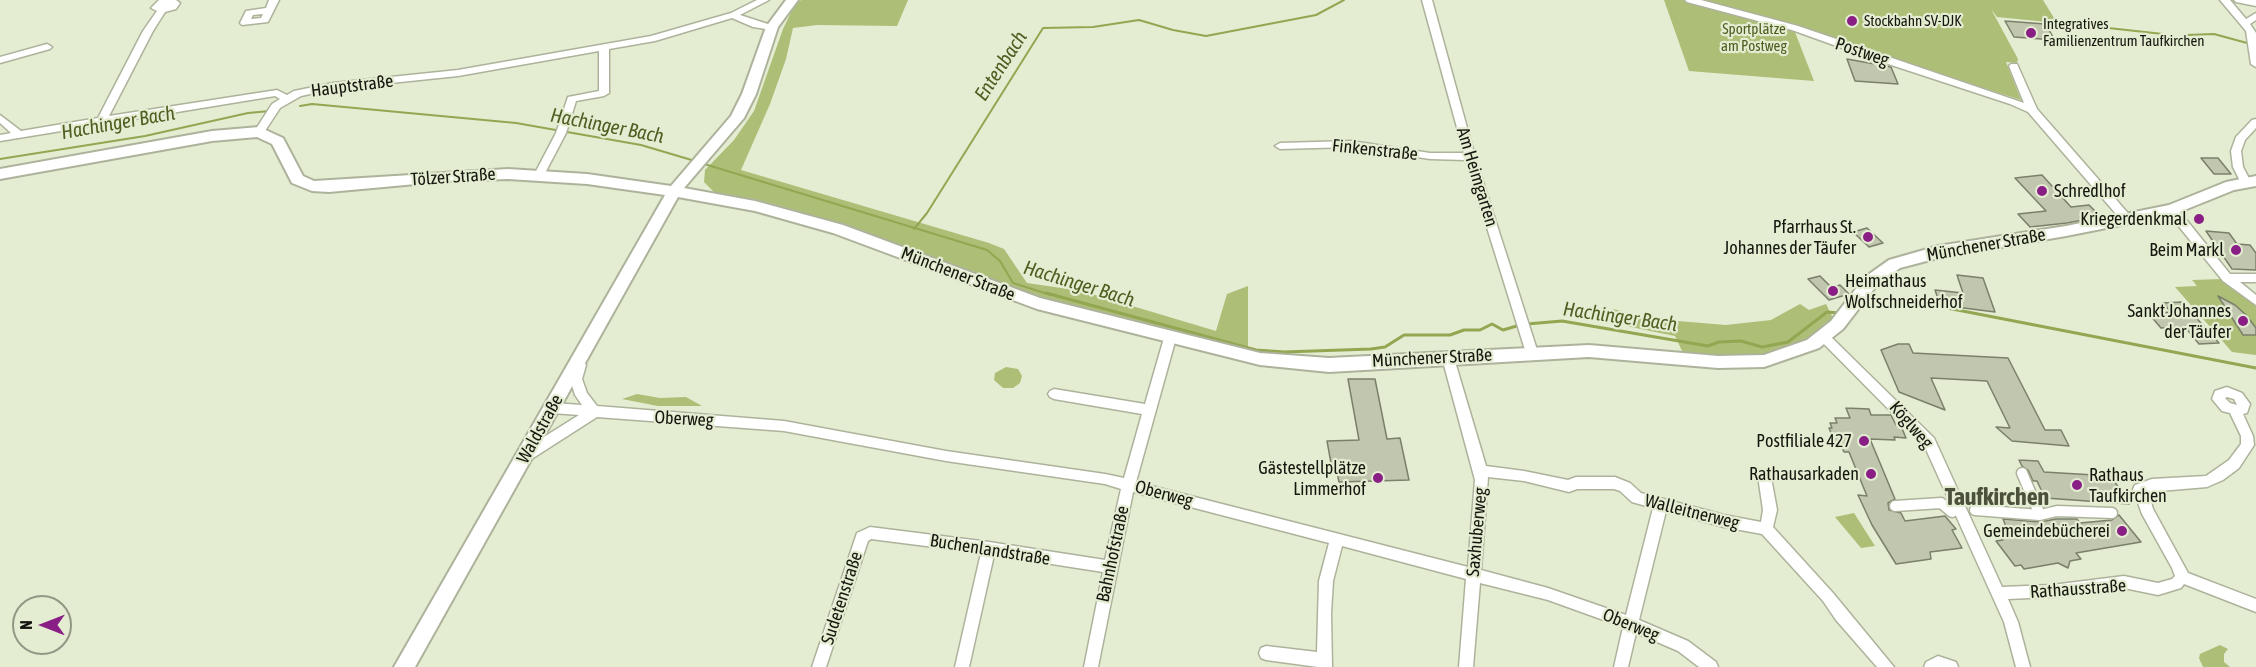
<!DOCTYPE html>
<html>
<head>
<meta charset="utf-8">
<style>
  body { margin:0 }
  #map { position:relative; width:2256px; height:667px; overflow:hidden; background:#e4ecd2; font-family:"Asap Condensed",sans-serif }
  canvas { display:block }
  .north { position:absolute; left:12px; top:595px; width:60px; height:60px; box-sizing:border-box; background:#e4ecd2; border:2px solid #919784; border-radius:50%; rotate:270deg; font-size:16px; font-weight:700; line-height:24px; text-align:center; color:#14170e }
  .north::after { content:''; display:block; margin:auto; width:21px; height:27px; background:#891f85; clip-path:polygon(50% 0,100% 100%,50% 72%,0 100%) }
</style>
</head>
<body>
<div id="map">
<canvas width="2256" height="667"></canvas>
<div class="north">N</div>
</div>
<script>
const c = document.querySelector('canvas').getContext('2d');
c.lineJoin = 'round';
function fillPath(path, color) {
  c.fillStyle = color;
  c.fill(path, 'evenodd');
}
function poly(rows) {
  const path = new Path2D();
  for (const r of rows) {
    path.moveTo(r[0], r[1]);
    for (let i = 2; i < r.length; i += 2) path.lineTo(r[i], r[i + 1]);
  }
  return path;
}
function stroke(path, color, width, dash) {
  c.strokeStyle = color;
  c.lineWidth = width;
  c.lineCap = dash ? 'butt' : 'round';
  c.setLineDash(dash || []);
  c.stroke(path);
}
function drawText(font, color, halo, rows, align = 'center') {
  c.font = font + ' "Asap Condensed",sans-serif';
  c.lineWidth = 4.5;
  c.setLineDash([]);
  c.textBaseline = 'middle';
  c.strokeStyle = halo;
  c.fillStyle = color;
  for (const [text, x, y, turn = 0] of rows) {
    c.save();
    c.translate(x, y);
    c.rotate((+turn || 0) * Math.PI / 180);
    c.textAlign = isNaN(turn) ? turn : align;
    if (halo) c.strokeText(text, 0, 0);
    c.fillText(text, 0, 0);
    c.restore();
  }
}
const green = poly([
  [801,0,908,0,897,26,817,25,793,28,786,59,770,104,741,170,989,243,1004,249,1027,283,1082,291,1216,331,1227,294,1248,286,1248,353,1040,299,841,223,758,200,714,192,704,182,705,170,734,140,754,111,783,29,794,6],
  [1664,0,2043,0,2057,23,1997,17,1991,9,2018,59,2017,63,2006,62,2021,100,1793,27,1814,81,1689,71],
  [2222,279,2256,304,2256,355,2232,352,2175,287,2197,286,2192,280],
  [1800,304,1809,310,1826,304,1833,318,1806,343,1764,356,1719,358,1684,355,1675,336,1626,326,1613,309,1654,319,1726,325,1771,320],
  [1006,367,1018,369,1022,376,1020,383,1013,388,1003,388,994,380,995,373],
  [637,394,660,398,686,397,702,406,658,406,622,399],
  [1854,513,1875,546,1861,548,1835,517],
  [2220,645,2228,649,2224,654,2224,662,2230,667,2203,667,2199,658,2200,654]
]);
const streamFar1 = poly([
  [2046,19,2063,23,2163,34],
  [2186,35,2214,34,2247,43],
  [300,106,312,104,516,123,641,145,695,161],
  [0,159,145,136,248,113,270,111],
  [701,163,987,250,1000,261,1013,283,1051,295],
  [914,229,927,213,1043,28,1093,27,1139,20,1173,30,1206,36,1316,15,1344,0]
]);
const stream = poly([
  [1046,293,1256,350,1284,352,1371,349,1385,347,1404,335,1450,335,1464,330,1480,330,1492,324,1503,330,1520,325],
  [1942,307,2256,368],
  [1527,324,1562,321,1708,346,1719,342,1741,341,1762,347,1788,342,1827,312,1839,313]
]);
const building = poly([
  [2005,21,2045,24,2055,40,2014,37,2005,21],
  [1847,59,1891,67,1898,84,1855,81,1847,59],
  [2201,158,2218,158,2231,174,2214,174,2201,158],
  [2042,175,2071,207,2089,205,2099,215,2080,217,2083,220,2067,223,2030,227,2018,214,2046,211,2015,178,2042,175],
  [1867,228,1883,243,1869,247,1853,232,1867,228],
  [2206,231,2229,233,2237,244,2250,245,2256,253,2256,270,2232,269,2206,231],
  [1957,275,1983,278,1995,312,1940,305,1935,290,1963,293,1957,275],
  [1820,276,1832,288,1840,285,1849,294,1829,300,1808,279,1820,276],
  [2218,296,2235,305,2246,315,2256,328,2256,335,2243,335,2218,296],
  [2182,302,2219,343,2199,344,2185,327,2161,328,2149,314,2171,312,2163,303,2182,302],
  [1898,344,1909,344,1913,353,2008,358,2045,430,2061,430,2069,446,2012,441,1996,427,2010,428,1987,381,1931,378,1945,410,1899,392,1881,350,1898,344],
  [1348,379,1375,379,1387,439,1400,438,1409,480,1339,482,1335,463,1331,463,1327,441,1359,440,1348,379],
  [1846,408,1869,409,1871,415,1891,415,1896,425,1901,426,1906,438,1894,437,1895,440,1870,439,1895,499,1888,503,1889,510,1901,513,1905,521,1945,516,1956,529,1952,530,1962,548,1930,552,1931,559,1896,564,1872,525,1858,495,1867,496,1849,452,1844,452,1841,446,1836,445,1829,428,1832,428,1830,423,1837,423,1835,418,1850,418,1846,408],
  [2019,460,2038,461,2044,472,2111,476,2129,504,2045,498,2037,481,2033,481,2028,470,2022,466,2019,460],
  [2119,515,2141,542,2076,553,2081,559,2070,561,2068,568,2058,563,2024,569,2021,565,2015,566,1996,541,2003,540,1996,531,2007,529,2003,519,2040,522,2056,519,2077,519,2080,523,2112,520,2119,515]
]);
const pedestrian = poly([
  [2022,473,2040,515],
  [1895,506,1941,503,1952,512],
  [1975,510,2040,515,2057,511,2112,513]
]);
const minor = poly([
  [159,0,176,0,180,3,176,9,165,12,153,31,109,116,277,90,287,95,294,91,333,83,458,70,651,36,731,13,757,0,769,0,740,15,777,27,772,30,753,27,732,18,655,41,609,49,609,93,604,96,576,101,566,133,544,175,539,179,534,175,556,133,568,97,599,91,599,51,458,76,333,89,301,96,280,108,263,134,259,135,254,132,272,104,280,99,275,96,0,141,0,135,11,133,0,123,0,115,21,131,98,118,143,31,157,11,151,8,159,0],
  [269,0,279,0,268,22,242,25,240,23,246,11,266,8,269,0],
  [263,14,261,18,251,19,253,15,263,14],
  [1422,0,1432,0,1475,157,1538,353,1536,356,1532,358,1528,356,1526,353,1466,160,1430,159,1351,147,1280,149,1275,146,1280,143,1351,141,1430,153,1464,153,1422,0],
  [1685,0,1701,0,1798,26,2024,103,2009,66,2011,64,2017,64,2037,109,2133,219,2131,222,2123,222,2028,112,2010,104,1867,57,1792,30,1687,2,1685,0],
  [2220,0,2230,0,2246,19,2256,13,2256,20,2250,24,2256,33,2256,67,2251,64,2246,31,2220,0],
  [2234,0,2256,0,2256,6,2236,2,2234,0],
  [47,44,52,47,50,49,0,63,0,57,47,44],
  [2256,119,2256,128,2245,140,2241,151,2243,167,2251,182,2246,186,2242,185,2233,167,2231,151,2236,137,2252,120,2256,119],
  [2172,206,2176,207,2230,274,2256,274,2256,282,2240,282,2256,295,2256,305,2223,281,2168,213,2167,210,2168,207,2172,206],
  [1823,331,1827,333,1934,438,2002,587,2052,585,2124,576,2158,583,2172,579,2175,576,2172,568,2142,514,2133,489,2135,485,2152,479,2206,476,2229,460,2241,444,2241,436,2230,413,2222,411,2212,399,2215,391,2227,387,2242,393,2250,404,2247,413,2243,414,2253,436,2254,445,2239,468,2223,480,2207,487,2148,492,2153,509,2188,573,2256,599,2256,612,2184,584,2181,588,2158,595,2124,588,2052,597,2008,599,2018,622,2030,667,2016,667,2004,622,1924,445,1819,339,1817,336,1819,333,1823,331],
  [2227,397,2234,399,2237,405,2230,403,2225,398,2227,397],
  [1170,333,1174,335,1176,338,1136,482,1468,567,1475,480,1444,365,1446,362,1450,360,1454,362,1456,365,1486,466,1524,471,1568,480,1576,477,1615,477,1630,483,1641,493,1724,515,1761,522,1763,510,1758,476,1760,472,1765,471,1770,472,1777,510,1773,527,1833,593,1894,667,1877,667,1836,620,1823,601,1762,534,1724,527,1666,511,1639,620,1688,641,1716,662,1718,667,1699,667,1678,651,1636,633,1628,667,1614,667,1623,627,1548,600,1480,583,1473,667,1459,667,1466,579,1342,546,1333,581,1331,613,1332,667,1318,667,1266,660,1261,658,1259,653,1261,648,1266,646,1317,652,1319,581,1329,543,1133,492,1098,667,1084,667,1103,572,994,555,969,667,955,667,981,553,871,539,868,541,826,667,812,667,857,533,870,527,989,542,1105,560,1121,489,1105,484,946,461,784,431,597,417,530,460,525,461,520,460,518,456,520,452,579,415,552,413,548,412,546,408,548,404,552,403,582,405,575,395,570,379,576,362,580,360,584,362,586,365,582,379,587,393,597,406,784,421,946,451,1105,474,1124,478,1142,414,1054,399,1050,397,1048,394,1050,391,1054,389,1145,404,1164,338,1166,335,1170,333],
  [1488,477,1524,481,1569,492,1577,489,1614,489,1620,491,1632,502,1653,508,1626,615,1548,588,1481,570,1488,477],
  [1938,656,1956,662,1958,667,1924,667,1926,662,1938,656]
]);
const secondary = poly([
  [786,0,798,0,778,27,756,94,744,118,684,188,755,201,843,225,1040,298,1260,353,1329,358,1589,345,1718,356,1764,355,1807,340,1831,321,1865,277,1889,260,1938,246,2066,226,2169,205,2226,182,2256,176,2256,186,2234,190,2172,215,2066,236,1938,258,1900,268,1877,285,1843,329,1819,348,1764,367,1718,368,1589,357,1329,372,1260,365,1037,309,833,233,755,211,678,197,415,667,394,667,665,195,587,184,508,179,449,181,329,192,312,191,292,183,272,144,257,137,212,141,0,179,0,169,212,131,259,127,283,138,303,176,314,181,508,169,587,174,671,186,731,116,742,94,766,27,786,0]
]);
const markers = [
  [1852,21,6,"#891f85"],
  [2031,33,6,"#891f85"],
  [2042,191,6,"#891f85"],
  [2199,219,6,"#891f85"],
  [1868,237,6,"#891f85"],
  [2236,250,6,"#891f85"],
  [1833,291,6,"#891f85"],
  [2243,321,6,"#891f85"],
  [1864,441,6,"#891f85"],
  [1871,474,6,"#891f85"],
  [1378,478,6,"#891f85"],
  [2077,485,6,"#891f85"],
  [2122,531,6,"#891f85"]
];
const farPoinames = [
  ["Stockbahn SV-DJK",1864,21],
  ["Integratives",2043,24],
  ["Familienzentrum Taufkirchen",2043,41]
];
const farParknames = [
  ["Sportplätze",1754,29],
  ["am Postweg",1754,46]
];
const streetNames = [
  ["Postweg",1862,52,19],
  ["Hauptstraße",352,86,-7],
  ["Finkenstraße",1375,150,6],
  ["Tölzer Straße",453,177,-4],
  ["Am Heimgarten",1477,177,73],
  ["Münchener Straße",1986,245,-10],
  ["Münchener Straße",958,274,21],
  ["Münchener Straße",1432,358,-3],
  ["Oberweg",684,419,3],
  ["Köglweg",1911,425,49],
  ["Waldstraße",540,429,-61],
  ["Oberweg",1164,494,15],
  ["Walleitnerweg",1692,512,14],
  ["Saxhuberweg",1477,532,-85],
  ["Buchenlandstraße",990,550,9],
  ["Bahnhofstraße",1113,554,-78],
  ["Rathausstraße",2078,589,-4],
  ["Sudetenstraße",842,598,-72],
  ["Oberweg",1631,625,22]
];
const poiNames = [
  ["Schredlhof",2054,191,"left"],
  ["Kriegerdenkmal",2187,219],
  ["Pfarrhaus St.",1856,227],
  ["Johannes der Täufer",1856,248],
  ["Beim Markl",2224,250],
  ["Heimathaus",1845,281,"left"],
  ["Wolfschneiderhof",1845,302,"left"],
  ["Sankt Johannes",2231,311],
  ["der Täufer",2231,332],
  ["Postfiliale 427",1852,441],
  ["Gästestellplätze",1366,468],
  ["Limmerhof",1366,489],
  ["Rathausarkaden",1859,474],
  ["Rathaus",2089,475,"left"],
  ["Taufkirchen",2089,496,"left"],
  ["Gemeindebücherei",2110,531]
];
const waterNames = [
  ["Entenbach",1001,66,-57],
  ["Hachinger Bach",118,123,-10],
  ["Hachinger Bach",607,126,11],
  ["Hachinger Bach",1079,284,17],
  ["Hachinger Bach",1620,317,8]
];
const districtNames = [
  ["Taufkirchen",1997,497]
];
fillPath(green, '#adbe76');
stroke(streamFar1, '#93a651', 2);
stroke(stream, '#93a651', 3);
fillPath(building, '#c0c7ae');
stroke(building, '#7a8069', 1.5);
stroke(pedestrian, '#adb39b', 13);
stroke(minor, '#adb39b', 3);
stroke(secondary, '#adb39b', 4);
stroke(pedestrian, '#fff', 10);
fillPath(minor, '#fff');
fillPath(secondary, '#fff');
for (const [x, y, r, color] of markers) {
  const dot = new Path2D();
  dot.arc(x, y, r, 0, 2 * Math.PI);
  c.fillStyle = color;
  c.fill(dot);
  stroke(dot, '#e4ecd2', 2);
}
drawText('15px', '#14170e', '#e4ecd2', farPoinames, 'left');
drawText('15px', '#4f5c1f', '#e4ecd2', farParknames);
drawText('18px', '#14170e', '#e4ecd2', streetNames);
drawText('18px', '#14170e', '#e4ecd2', poiNames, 'right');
drawText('italic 20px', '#515e21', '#e4ecd2', waterNames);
drawText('bold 24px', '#4b513b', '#e4ecd2', districtNames);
</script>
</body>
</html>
